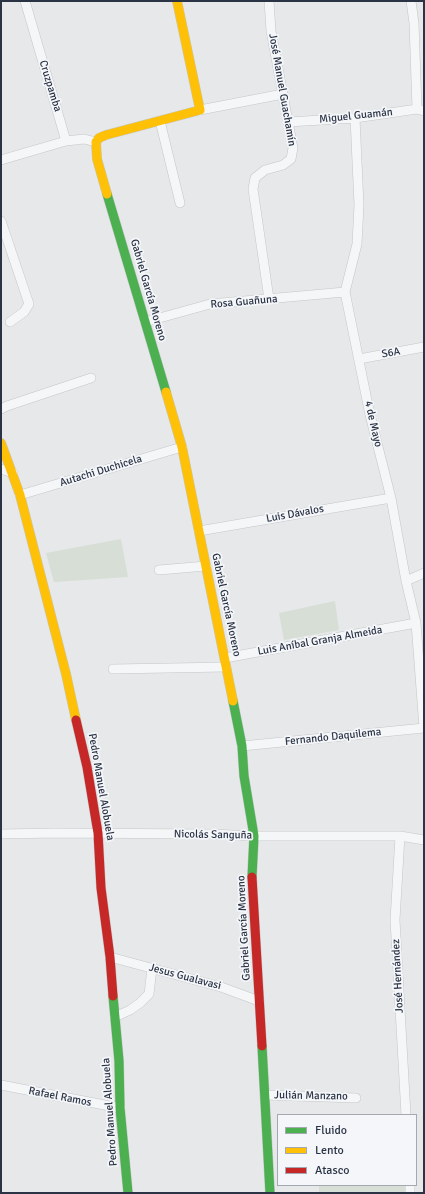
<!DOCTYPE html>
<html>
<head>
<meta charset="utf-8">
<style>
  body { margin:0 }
  #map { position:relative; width:425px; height:1194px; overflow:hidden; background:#e6e8ea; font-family:Signika,sans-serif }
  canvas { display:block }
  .frame { position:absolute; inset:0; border:2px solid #2b3445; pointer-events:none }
  .legend { position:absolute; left:277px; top:1114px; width:140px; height:72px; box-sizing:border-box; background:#f4f6f9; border:1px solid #a4a8b1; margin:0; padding:5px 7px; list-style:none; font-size:12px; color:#2b3445 }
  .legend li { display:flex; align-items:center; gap:8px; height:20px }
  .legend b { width:20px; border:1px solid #a4a8b1 }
</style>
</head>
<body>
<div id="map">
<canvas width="425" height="1194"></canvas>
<div class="frame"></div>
<ul class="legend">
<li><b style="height:5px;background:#4caf50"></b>Fluido</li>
<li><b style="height:5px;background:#ffc107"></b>Lento</li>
<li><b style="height:5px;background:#c62828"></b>Atasco</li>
</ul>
</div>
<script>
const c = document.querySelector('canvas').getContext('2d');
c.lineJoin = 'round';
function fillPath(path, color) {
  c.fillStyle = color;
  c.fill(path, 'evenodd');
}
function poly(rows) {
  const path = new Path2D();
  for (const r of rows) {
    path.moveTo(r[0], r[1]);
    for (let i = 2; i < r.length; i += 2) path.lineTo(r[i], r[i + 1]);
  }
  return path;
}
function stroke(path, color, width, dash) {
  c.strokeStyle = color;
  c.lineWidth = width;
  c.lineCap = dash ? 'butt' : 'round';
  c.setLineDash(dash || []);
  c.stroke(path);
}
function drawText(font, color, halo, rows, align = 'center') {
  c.font = font + ' Signika,sans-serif';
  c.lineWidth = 3.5;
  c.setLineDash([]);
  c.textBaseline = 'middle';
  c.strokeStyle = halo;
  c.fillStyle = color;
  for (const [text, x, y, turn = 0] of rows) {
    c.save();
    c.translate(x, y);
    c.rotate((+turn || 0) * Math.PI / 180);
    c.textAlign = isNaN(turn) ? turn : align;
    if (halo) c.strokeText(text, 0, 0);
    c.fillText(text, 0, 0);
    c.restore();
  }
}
const green = poly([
  [121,539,128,577,54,582,46,553],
  [335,601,339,630,284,640,279,613],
  [319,1185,406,1185,406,1193,319,1193]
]);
const street = poly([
  [25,1,66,141],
  [411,1,414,23,417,109],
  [200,110,283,94],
  [355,118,359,205,357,244,345,292,370,415,391,498,406,581,416,623,424,728],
  [160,121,180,203],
  [288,122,355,118,417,109,424,111],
  [1,160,66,141,84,139,96,142],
  [1,221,29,304,24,312,10,322],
  [269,299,253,189,255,178,265,170,283,165,291,159,293,148,271,31,269,1],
  [145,322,210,304,345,292],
  [359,359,424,347],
  [1,409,7,406,91,378],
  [1,469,13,473],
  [20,495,182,447],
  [199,531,391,498],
  [159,570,206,566],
  [406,581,424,573],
  [225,658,416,623],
  [113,669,226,667],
  [242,746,424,728],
  [1,834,55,833,212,834,254,836,400,836,424,840],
  [400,836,395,920,406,1115],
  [110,957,221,987,259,1001],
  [115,1017,130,1010,140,1003,149,994,152,968],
  [1,1085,120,1108],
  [265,1095,356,1098],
  [410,1185,410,1193]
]);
const fast = poly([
  [107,194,166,392],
  [233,701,242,746,244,776,254,836,252,877],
  [113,996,119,1061,120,1108,128,1193],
  [262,1046,270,1193]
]);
const slow = poly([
  [107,194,97,159,96,142,99,138,106,135,200,110,177,1],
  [166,392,182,447,233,701],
  [1,443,20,495,66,674,76,720]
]);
const jam = poly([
  [76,720,87,767,98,833,101,888,110,957,113,996],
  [252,877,262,1046]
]);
const streetNames = [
  ["Cruzpamba",50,86,73],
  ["José Manuel Guachamín",282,90,80],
  ["Miguel Guamán",356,116,-6],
  ["Gabriel García Moreno",148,290,74],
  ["Rosa Guañuna",244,302,-5],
  ["S6A",391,353,-10],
  ["4 de Mayo",373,424,77],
  ["Autachi Duchicela",101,471,-17],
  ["Luis Dávalos",295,514,-10],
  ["Gabriel García Moreno",226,605,78],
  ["Luis Aníbal Granja Almeida",320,641,-10],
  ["Fernando Daquilema",333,737,-6],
  ["Pedro Manuel Alobuela",101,787,80],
  ["Nicolás Sanguña",213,835,1],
  ["Gabriel García Moreno",244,928,-93],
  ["José Hernández",398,976,-93],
  ["Jesus Gualavasi",185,977,15],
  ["Julián Manzano",311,1096,1],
  ["Rafael Ramos",60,1097,11],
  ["Pedro Manuel Alobuela",110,1112,-94]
];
fillPath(green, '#d6ded6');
stroke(street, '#c4c6c8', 10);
stroke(fast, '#c4c6c8', 10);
stroke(slow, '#c4c6c8', 10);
stroke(jam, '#c4c6c8', 10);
stroke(street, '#f5f6f7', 9);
stroke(fast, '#4caf50', 9);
stroke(slow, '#ffc107', 9);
stroke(jam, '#c62828', 9);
drawText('11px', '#2b3445', '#f4f6f9', streetNames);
</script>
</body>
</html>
